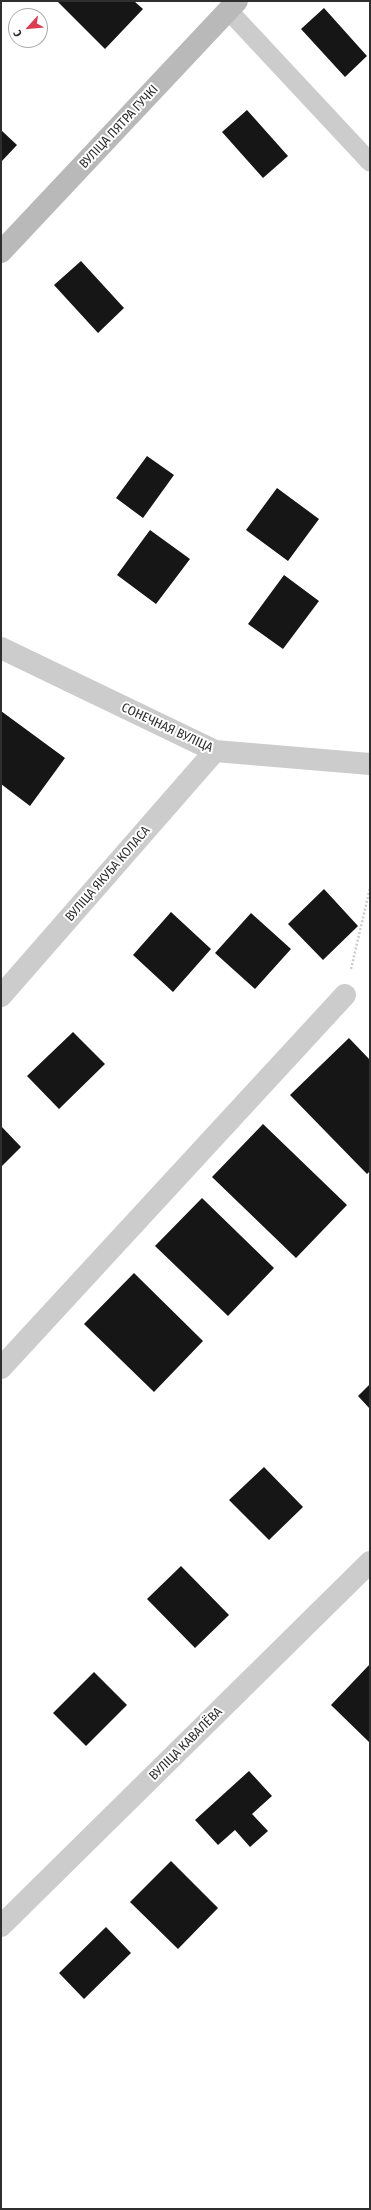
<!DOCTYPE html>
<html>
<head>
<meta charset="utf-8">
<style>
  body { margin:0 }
  #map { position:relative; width:371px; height:2210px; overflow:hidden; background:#fff; font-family:"Fira Sans Condensed",sans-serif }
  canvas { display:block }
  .frame { position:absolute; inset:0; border:2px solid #2f2f2f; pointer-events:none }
  .north { position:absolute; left:8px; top:8px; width:40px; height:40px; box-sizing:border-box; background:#fff; border:1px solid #acacac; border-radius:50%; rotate:243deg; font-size:11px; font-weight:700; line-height:16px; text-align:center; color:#2f2f2f }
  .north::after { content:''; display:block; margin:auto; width:14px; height:18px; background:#db3d52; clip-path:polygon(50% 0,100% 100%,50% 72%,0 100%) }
</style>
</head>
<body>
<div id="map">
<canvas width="371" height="2210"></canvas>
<div class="frame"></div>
<div class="north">С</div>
</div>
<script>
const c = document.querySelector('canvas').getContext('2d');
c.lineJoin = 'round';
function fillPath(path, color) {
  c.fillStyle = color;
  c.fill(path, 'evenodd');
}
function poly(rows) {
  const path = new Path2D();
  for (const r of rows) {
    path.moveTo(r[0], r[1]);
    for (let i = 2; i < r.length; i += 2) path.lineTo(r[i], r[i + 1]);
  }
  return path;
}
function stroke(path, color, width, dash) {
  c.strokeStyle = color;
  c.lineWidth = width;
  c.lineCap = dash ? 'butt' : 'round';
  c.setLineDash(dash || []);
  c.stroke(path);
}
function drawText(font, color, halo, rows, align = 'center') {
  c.font = font + ' "Fira Sans Condensed",sans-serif';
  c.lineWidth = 4;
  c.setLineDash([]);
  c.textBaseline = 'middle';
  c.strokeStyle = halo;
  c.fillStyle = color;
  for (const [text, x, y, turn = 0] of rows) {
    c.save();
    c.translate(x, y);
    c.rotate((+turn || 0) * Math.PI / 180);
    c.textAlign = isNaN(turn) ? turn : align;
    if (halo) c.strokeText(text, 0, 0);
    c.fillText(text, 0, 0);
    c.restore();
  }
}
const building = poly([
  [57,1,134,1,143,9,105,49],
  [324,8,367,56,345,77,301,29],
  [247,110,288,156,263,178,222,132],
  [1,130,17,145,1,162],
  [81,261,124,308,98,333,54,285],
  [147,456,174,475,143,518,116,498],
  [277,488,319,519,288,561,246,530],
  [150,530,190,559,156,604,117,575],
  [284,575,319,601,283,649,248,624],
  [1,711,65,758,30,806,1,784],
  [324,889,358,926,323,960,288,924],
  [171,912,211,949,173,992,133,955],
  [251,913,291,949,255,989,215,953],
  [73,1032,105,1064,59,1109,27,1076],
  [349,1038,370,1060,370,1171,367,1174,290,1095],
  [263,1124,347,1205,296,1258,212,1177],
  [1,1126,21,1147,1,1167],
  [202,1198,274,1268,228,1316,155,1246],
  [134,1273,203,1341,154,1392,84,1324],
  [370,1384,370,1409,358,1396],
  [264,1467,303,1507,269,1540,229,1500],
  [181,1566,229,1615,195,1648,147,1599],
  [370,1664,370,1741,369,1742,331,1705],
  [94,1672,127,1705,86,1746,53,1713],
  [249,1771,272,1796,252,1814,268,1831,250,1847,235,1830,218,1845,195,1820],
  [171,1861,218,1908,178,1949,130,1902],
  [106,1927,131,1953,84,1999,59,1973]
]);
const path = poly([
  [351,969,370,888]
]);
const lane = poly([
  [228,10,370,162]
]);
const street = poly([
  [1,648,215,751,370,764],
  [1,996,215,751],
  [1,1368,345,995],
  [1,1926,370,1562]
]);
const secondary = poly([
  [1,252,237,1]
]);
const streetNames = [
  ["ВУЛІЦА ПЯТРА ГУЧКІ",119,127,-47],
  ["СОНЕЧНАЯ ВУЛІЦА",167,728,25],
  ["ВУЛІЦА ЯКУБА КОЛАСА",108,874,-49],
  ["ВУЛІЦА КАВАЛЁВА",186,1744,-45]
];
fillPath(building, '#161616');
stroke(path, '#ccc', 2.5, [2, 2]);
stroke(lane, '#ccc', 19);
stroke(street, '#ccc', 22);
stroke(secondary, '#b9b9b9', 22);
drawText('13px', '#2f2f2f', '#fff', streetNames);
</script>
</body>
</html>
